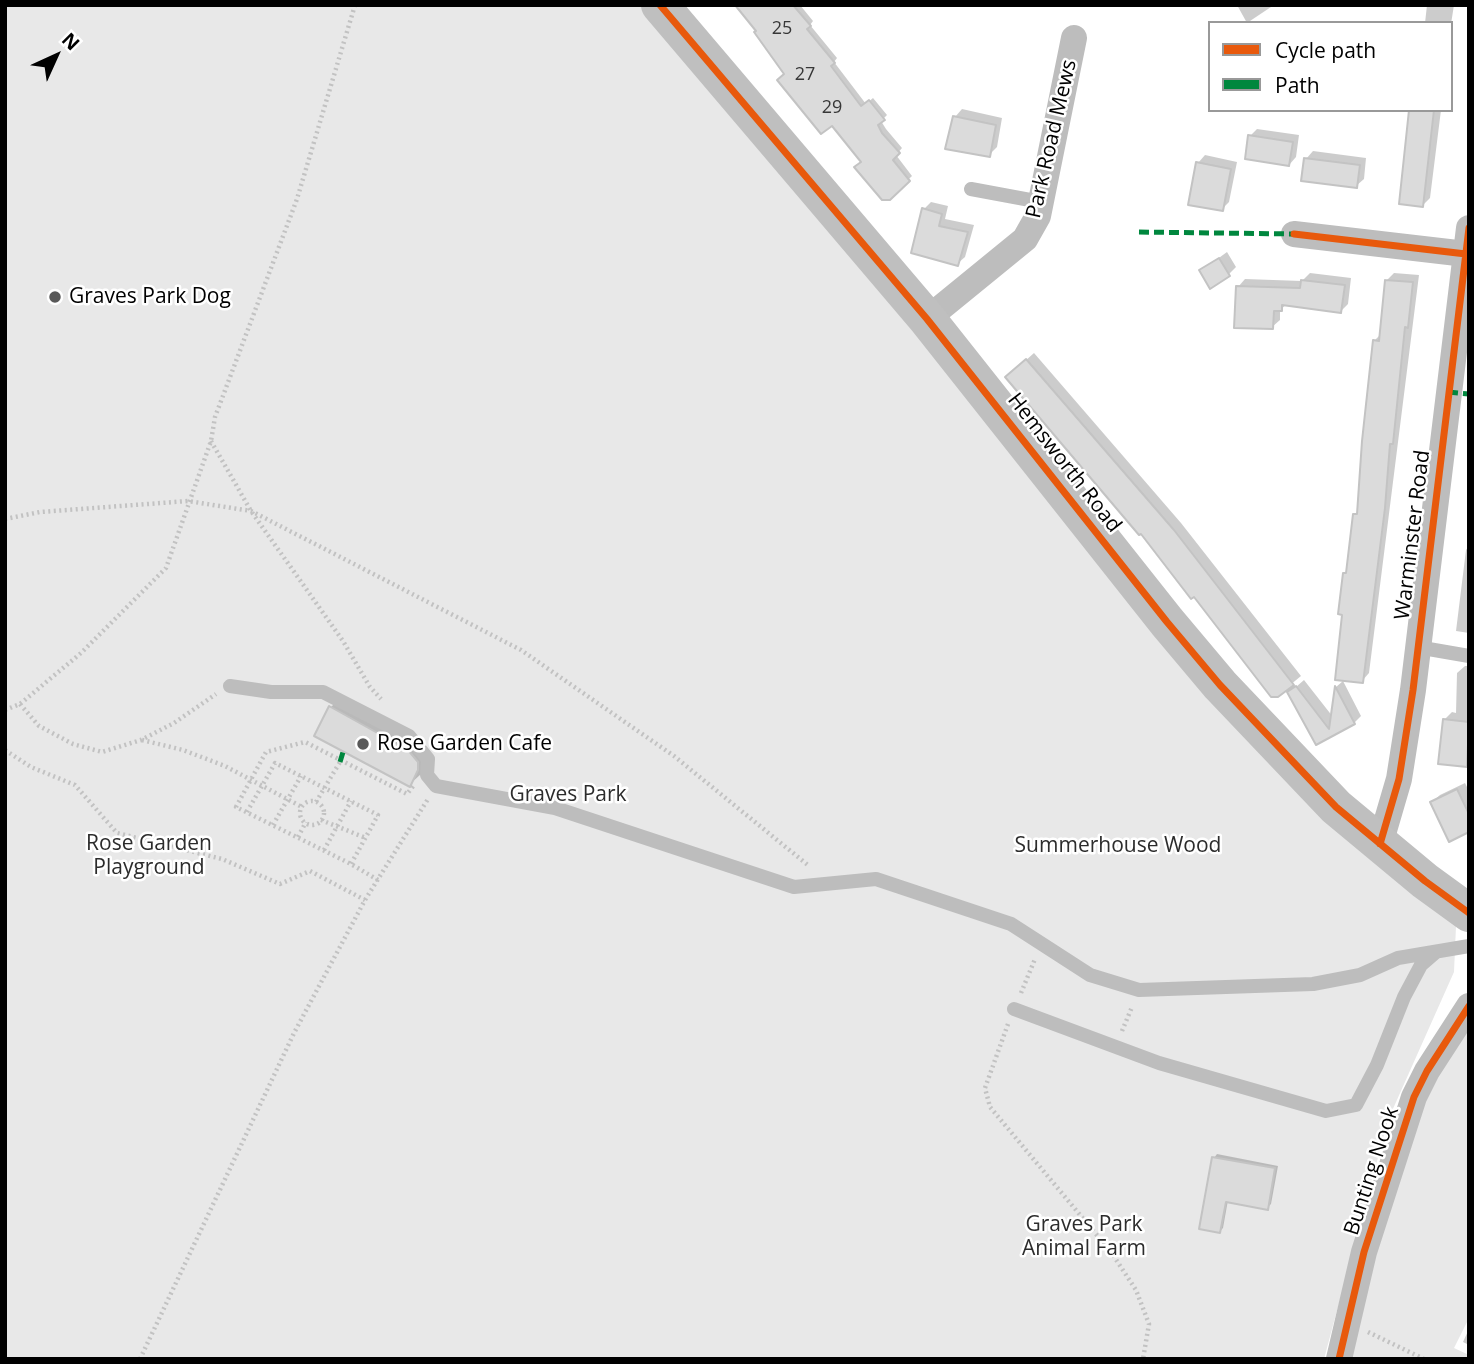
<!DOCTYPE html>
<html>
<head>
<meta charset="utf-8">
<style>
  body { margin:0 }
  #map { position:relative; width:1474px; height:1364px; overflow:hidden; background:#fff; font-family:"Open Sans",sans-serif }
  canvas { display:block }
  .frame { position:absolute; inset:0; border:7px solid #000; pointer-events:none }
  .legend { position:absolute; left:1208px; top:21px; width:245px; height:91px; box-sizing:border-box; background:#fff; border:2px solid #999; margin:0; padding:9px 12px; list-style:none; font-size:21px; color:#000 }
  .legend li { display:flex; align-items:center; gap:14px; height:35px }
  .legend b { width:35px; border:2px solid #999 }
  .north { position:absolute; left:21px; top:21px; width:70px; height:70px; -webkit-text-stroke:5px #fff; paint-order:stroke; rotate:45deg; font-size:19px; font-weight:700; line-height:28px; text-align:center; color:#000 }
  .north::after { content:''; display:block; margin:auto; width:24px; height:32px; background:#000; clip-path:polygon(50% 0,100% 100%,50% 72%,0 100%) }
</style>
</head>
<body>
<div id="map">
<canvas width="1474" height="1364"></canvas>
<div class="frame"></div>
<ul class="legend">
<li><b style="height:9px;background:#e8590c"></b>Cycle path</li>
<li><b style="height:9px;background:#00873e"></b>Path</li>
</ul>
<div class="north">N</div>
</div>
<script>
const c = document.querySelector('canvas').getContext('2d');
c.lineJoin = 'round';
function fillPath(path, color) {
  c.fillStyle = color;
  c.fill(path, 'evenodd');
}
function poly(rows) {
  const path = new Path2D();
  for (const r of rows) {
    if (r.length === 3) {
      path.moveTo(r[0] + r[2], r[1]);
      path.arc(r[0], r[1], r[2], 0, 2 * Math.PI);
      continue;
    }
    path.moveTo(r[0], r[1]);
    for (let i = 2; i < r.length; i += 2) path.lineTo(r[i], r[i + 1]);
  }
  return path;
}
function stroke(path, color, width, dash) {
  c.strokeStyle = color;
  c.lineWidth = width;
  c.lineCap = dash ? 'butt' : 'round';
  c.setLineDash(dash || []);
  c.stroke(path);
}
function drawText(font, color, halo, rows, align = 'center') {
  c.font = font + ' "Open Sans",sans-serif';
  c.lineWidth = 5;
  c.setLineDash([]);
  c.textBaseline = 'middle';
  c.strokeStyle = halo;
  c.fillStyle = color;
  for (const [text, x, y, turn = 0] of rows) {
    c.save();
    c.translate(x, y);
    c.rotate((+turn || 0) * Math.PI / 180);
    c.textAlign = isNaN(turn) ? turn : align;
    if (halo) c.strokeText(text, 0, 0);
    c.fillText(text, 0, 0);
    c.restore();
  }
}
const green = poly([
  [5,5,647,5,1456,926,1454,972,1388,1120,1324,1359,5,1359],
  [1469,1019,1469,1318,1454,1348,1469,1355,1469,1359,1349,1359,1376,1247,1419,1103]
]);
const shadow = poly([
  [737,5,800,5,813,21,810,25,837,58,834,62,866,104,873,98,887,115,881,121,886,129,902,148,896,155,912,176,889,198,833,123,786,74,758,31],
  [1237,5,1274,5,1247,23],
  [1427,5,1454,5,1451,24,1425,23],
  [962,109,1002,118,997,147,989,155,955,117],
  [1412,110,1441,110,1430,198,1423,205],
  [1257,129,1299,135,1296,157,1289,165,1250,136],
  [1313,151,1366,158,1364,179,1356,186,1306,159],
  [1205,155,1237,162,1229,202,1222,209,1198,163],
  [931,202,948,206,945,219,974,225,965,257,957,264,924,209],
  [1227,252,1236,267,1229,274,1201,271],
  [1310,273,1351,278,1348,304,1341,311,1287,304,1280,310,1280,320,1272,327,1238,287,1245,279,1302,281],
  [1394,273,1419,275,1369,673,1362,681,1344,613,1345,573,1348,570,1355,515,1359,511,1374,341,1381,334,1387,280],
  [1034,353,1181,523,1301,676,1278,695,1015,370],
  [1469,546,1469,633,1456,631,1466,550],
  [1465,666,1469,666,1469,763,1466,765,1444,720,1452,712,1456,713,1457,673],
  [1304,680,1333,717,1336,687,1343,681,1361,716,1354,723,1316,743,1289,693],
  [342,696,429,750,421,774,409,785,331,707],
  [1465,783,1469,791,1469,830,1432,802,1440,795],
  [1217,1154,1278,1166,1271,1204,1267,1208,1228,1200,1223,1228,1220,1231,1214,1158],
  [1469,1329,1469,1345,1463,1342]
]);
const building = poly([
  [735,5,793,5,811,26,807,29,835,63,831,66,861,106,869,100,885,120,878,125,882,133,900,153,893,160,910,181,890,200,882,200,854,167,861,162,832,126,821,134,777,80,784,74,754,32,756,31,735,5],
  [1409,110,1434,110,1423,207,1399,204,1409,110],
  [953,116,996,125,990,157,945,149,953,116],
  [1248,135,1293,142,1289,166,1245,159,1248,135],
  [1304,158,1360,165,1357,188,1301,181,1304,158],
  [1196,162,1231,169,1223,211,1188,205,1196,162],
  [922,208,942,214,939,226,968,232,958,266,911,253,922,208],
  [1219,258,1230,276,1210,289,1199,270,1219,258],
  [1301,280,1345,285,1341,313,1282,305,1282,311,1274,311,1273,329,1234,328,1236,286,1300,288,1301,280],
  [1385,280,1413,282,1408,328,1405,327,1393,444,1390,444,1385,508,1363,683,1335,680,1342,615,1338,614,1343,573,1346,573,1353,514,1357,514,1362,441,1373,340,1379,341,1385,280],
  [1026,359,1174,530,1294,685,1278,697,1271,697,1194,597,1191,599,1141,534,1139,535,1122,515,1005,377,1026,359],
  [1296,686,1329,729,1335,686,1355,724,1316,745,1287,692,1296,686],
  [329,706,408,750,418,762,418,770,410,787,314,736,329,706],
  [1443,719,1469,722,1467,767,1438,764,1443,719],
  [1457,789,1469,814,1469,832,1449,842,1430,802,1457,789],
  [1212,1157,1275,1168,1268,1210,1226,1202,1220,1233,1199,1229,1212,1157]
]);
const path = poly([
  [211,441,251,511,343,641,370,687,381,699],
  [5,519,40,512,188,501,251,511,521,650,674,756,809,866],
  [20,704,39,726,73,744,102,752,141,740,174,723,216,694],
  [5,710,20,704,81,653,166,568,211,441,215,417,297,199,355,5],
  [142,740,183,750,225,766,302,807],
  [5,750,31,767,75,785,117,833,222,859,280,884,310,871,365,900],
  [312,813,12],
  [316,802,340,762],
  [247,812,275,763,378,815,351,864],
  [321,820,366,838],
  [273,825,301,776],
  [298,837,306,822],
  [324,850,351,801],
  [378,880,351,864,236,807,266,752,305,742,407,794,414,785],
  [1021,993,1035,959],
  [1008,1024,985,1088,990,1107,1111,1252,1136,1290,1149,1324,1143,1359],
  [1122,1031,1132,1007],
  [1368,1332,1424,1359],
  [140,1359,294,1033,365,900,428,799]
]);
const lane = poly([
  [971,189,1041,202],
  [1417,647,1469,656],
  [230,686,271,692,323,692,409,736,428,759,427,775,436,786,555,808,794,887,876,879,1011,924,1090,975,1139,990,1313,984,1360,975,1398,958,1469,946],
  [1014,1009,1159,1063,1326,1111,1356,1105,1377,1065,1404,997,1421,965,1436,952]
]);
const street = poly([
  [1294,234,1466,254],
  [927,319,1025,239,1038,216,1074,38],
  [1380,844,1399,779,1413,690,1469,228],
  [1339,1359,1364,1252,1414,1097,1427,1071,1469,1006]
]);
const secondary = poly([
  [660,5,927,319,1167,622,1220,685,1336,807,1425,881,1469,913]
]);
const quiet = poly([
  [1139,232,1294,234],
  [1448,392,1469,394],
  [340,762,343,752]
]);
const cycleway = poly([
  [660,5,927,319,1167,622,1220,685,1336,807,1425,881,1469,913],
  [1294,234,1466,254],
  [1380,844,1399,779,1413,690,1469,228],
  [1339,1359,1364,1252,1414,1097,1427,1071,1469,1006]
]);
const markers = [
  [55,297,7,"#595959"],
  [363,744,7,"#595959"]
];
const numberNames = [
  ["25",782,29],
  ["27",805,75],
  ["29",832,108]
];
const streetNames = [
  ["Park Road Mews",1052,139,-77],
  ["Hemsworth Road",1064,463,52],
  ["Warminster Road",1413,535,-83],
  ["Bunting Nook",1372,1171,-72]
];
const poiNames = [
  ["Graves Park Dog",69,297],
  ["Rose Garden Cafe",377,744]
];
const parkNames = [
  ["Graves Park",568,795],
  ["Rose Garden",149,844],
  ["Playground",149,868],
  ["Summerhouse Wood",1118,846],
  ["Graves Park",1084,1225],
  ["Animal Farm",1084,1249]
];
fillPath(green, '#e8e8e8');
fillPath(shadow, '#0003');
fillPath(building, '#dbdbdb');
stroke(building, '#c3c3c3', 2);
stroke(path, '#c2c2c2', 4.5, [2, 3.5]);
stroke(lane, '#bdbdbd', 14);
stroke(street, '#bdbdbd', 26);
stroke(secondary, '#bfbfbf', 38);
stroke(quiet, '#00873e', 5, [10, 5]);
stroke(cycleway, '#e8590c', 7);
for (const [x, y, r, color] of markers) {
  const dot = new Path2D();
  dot.arc(x, y, r, 0, 2 * Math.PI);
  c.fillStyle = color;
  c.fill(dot);
  stroke(dot, '#fff', 2.5);
}
drawText('18px', '#373737', null, numberNames);
drawText('21px', '#000', '#fff', streetNames);
drawText('21px', '#000', '#fff', poiNames, 'left');
drawText('21px', '#2c2c2c', '#fff', parkNames);
</script>
</body>
</html>
